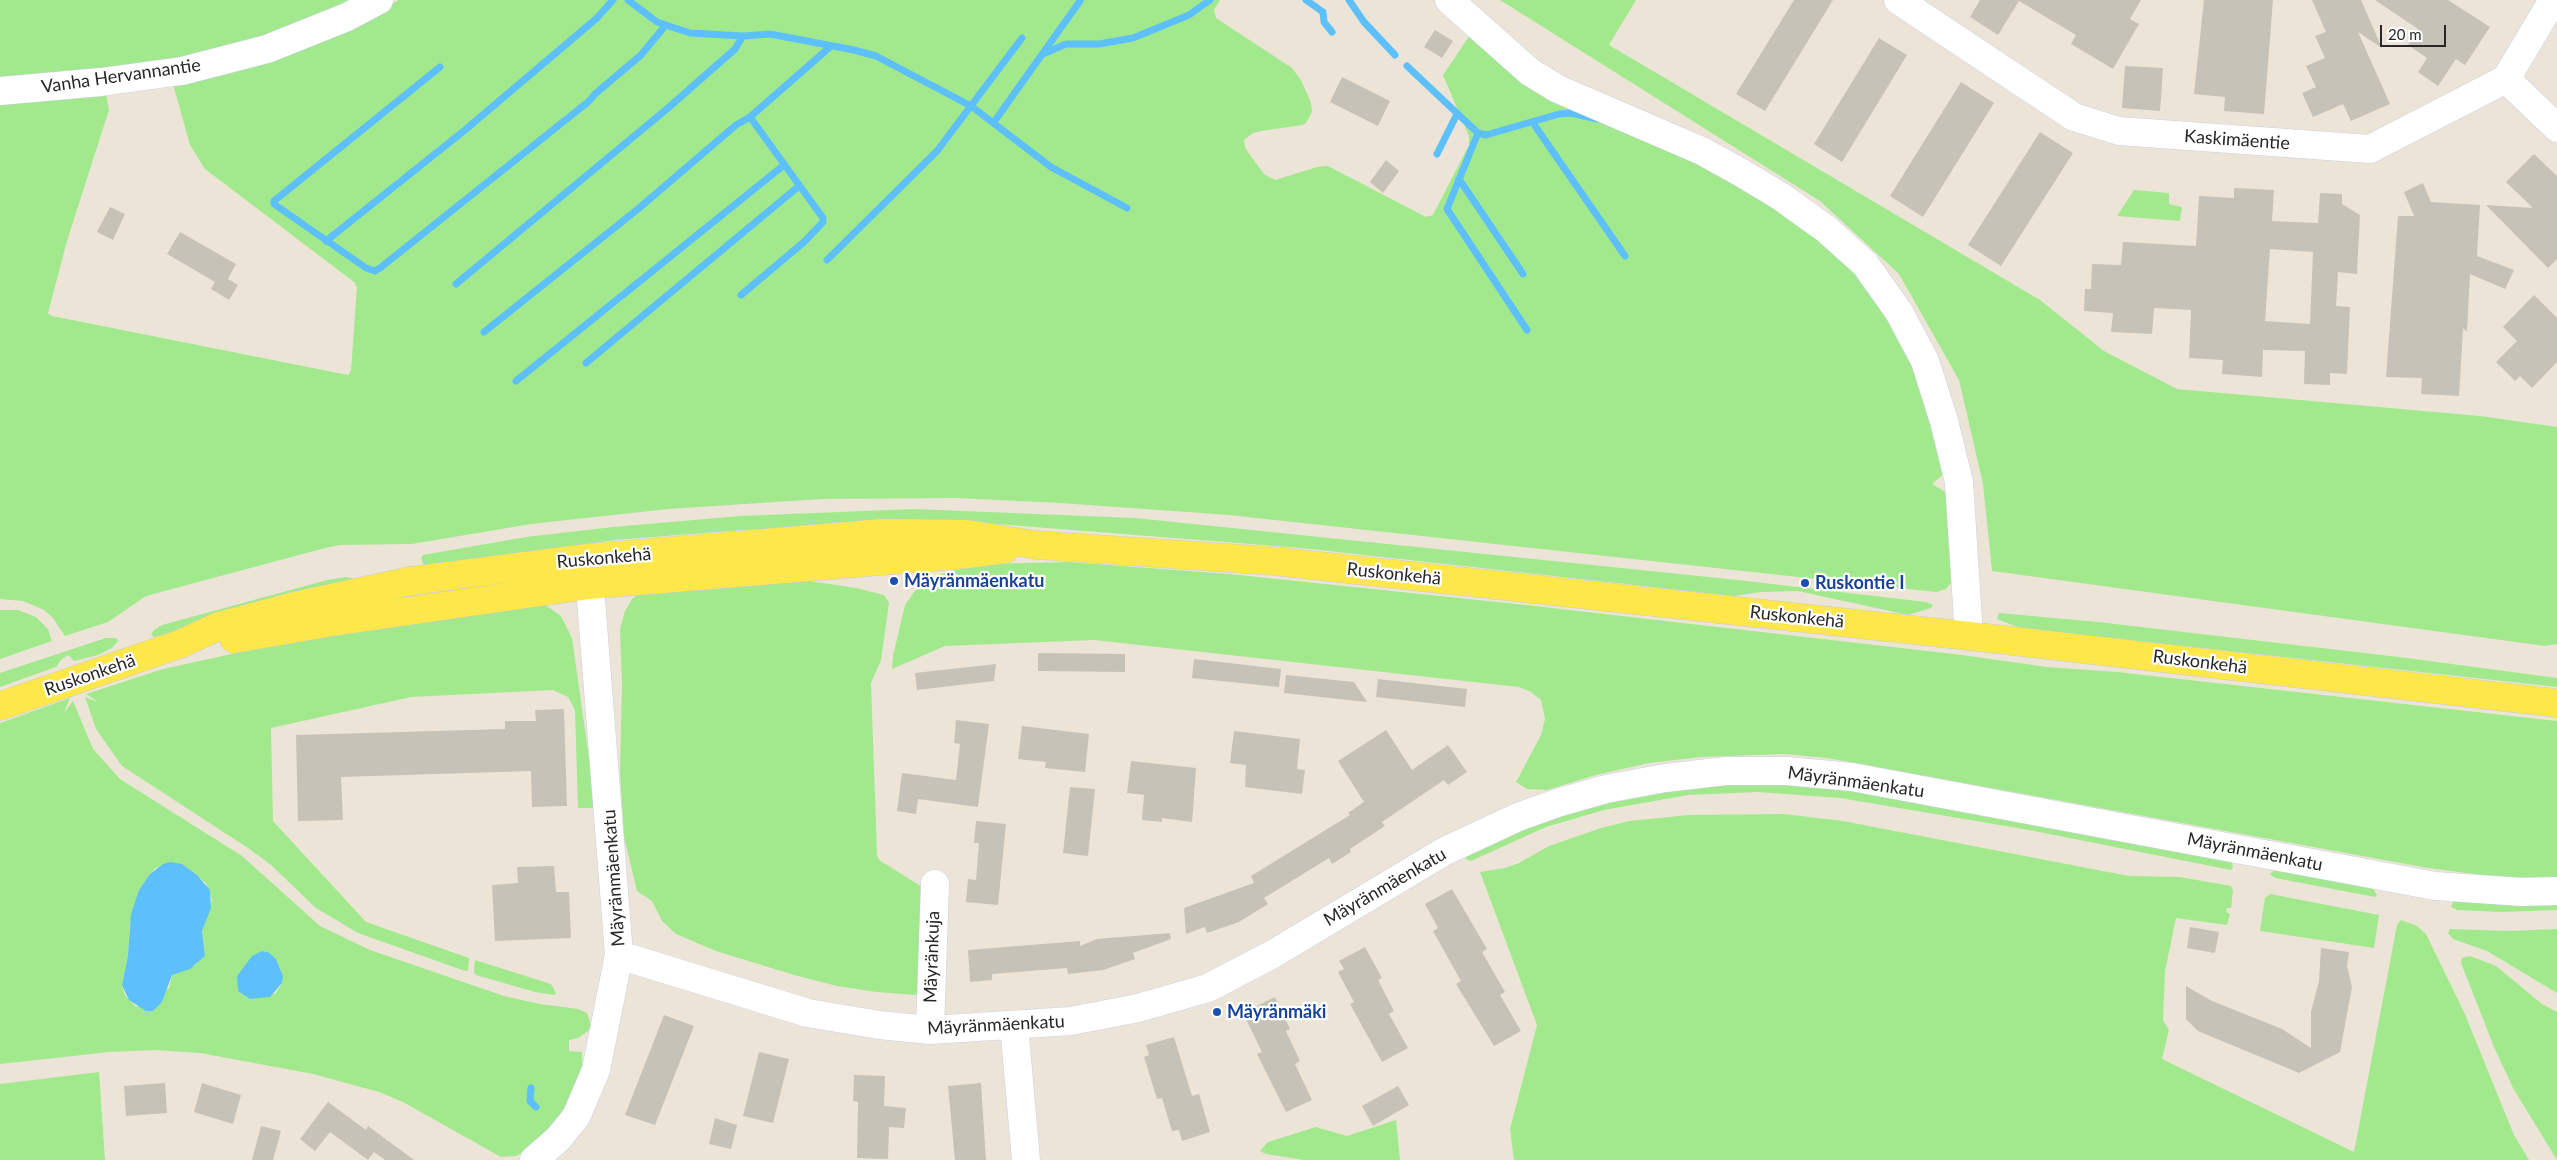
<!DOCTYPE html>
<html>
<head>
<meta charset="utf-8">
<style>
  body { margin:0 }
  #map { position:relative; width:2557px; height:1160px; overflow:hidden; background:#ece5d7; font-family:Lato,sans-serif }
  canvas { display:block }
  .scale { position:absolute; left:2380px; top:25px; width:66px; height:22px; box-sizing:border-box; border:2px solid #272727; border-top:0; padding-left:6px; font-size:15px; line-height:18px; white-space:nowrap; color:#272727; -webkit-text-stroke:4px #fff; paint-order:stroke }
</style>
</head>
<body>
<div id="map">
<canvas width="2557" height="1160"></canvas>
<div class="scale">20 m</div>
</div>
<script>
const c = document.querySelector('canvas').getContext('2d');
c.lineJoin = 'round';
function fillPath(path, color) {
  c.fillStyle = color;
  c.fill(path, 'evenodd');
}
function poly(rows) {
  const path = new Path2D();
  for (const r of rows) {
    path.moveTo(r[0], r[1]);
    for (let i = 2; i < r.length; i += 2) path.lineTo(r[i], r[i + 1]);
  }
  return path;
}
function stroke(path, color, width, dash) {
  c.strokeStyle = color;
  c.lineWidth = width;
  c.lineCap = dash ? 'butt' : 'round';
  c.setLineDash(dash || []);
  c.stroke(path);
}
function drawText(font, color, halo, rows, align = 'center') {
  c.font = font + ' Lato,sans-serif';
  c.lineWidth = 4.5;
  c.setLineDash([]);
  c.textBaseline = 'middle';
  c.strokeStyle = halo;
  c.fillStyle = color;
  for (const [text, x, y, turn = 0] of rows) {
    c.save();
    c.translate(x, y);
    c.rotate((+turn || 0) * Math.PI / 180);
    c.textAlign = isNaN(turn) ? turn : align;
    if (halo) c.strokeText(text, 0, 0);
    c.fillText(text, 0, 0);
    c.restore();
  }
}
const green = poly([
  [0,0,353,0,286,31,196,57,0,80],
  [399,0,1220,0,1214,10,1216,18,1292,68,1301,80,1311,103,1312,112,1306,123,1302,125,1261,131,1253,133,1244,140,1245,148,1264,174,1275,180,1317,167,1328,166,1426,217,1433,215,1469,145,1469,136,1443,75,1472,32,1715,170,1775,206,1842,255,1875,295,1915,368,1945,473,1932,484,1947,493,1955,578,1946,589,1936,592,1229,515,1060,503,957,498,822,499,668,509,531,524,412,544,340,545,325,548,146,596,108,622,65,636,53,618,44,610,23,601,0,599,0,104,106,94,109,110,107,116,67,241,48,313,52,316,348,375,351,371,357,287,354,282,205,169,190,145,173,84,362,21],
  [1500,0,1636,0,1609,45,2040,300,2104,351,2177,389,2480,416,2557,427,2557,644,2545,646,1992,571,1983,484,1959,380,1899,274,1820,201],
  [2134,190,2169,193,2169,204,2182,207,2180,221,2117,216],
  [914,509,1135,518,1738,580,1926,602,1933,605,1931,608,1908,615,1798,591,1761,592,1734,596,1301,548,983,523,914,523,742,530,615,540,424,566,421,558,423,555,526,537,613,527,740,516],
  [1068,562,1229,574,1526,605,1962,655,2047,667,2117,672,2557,721,2557,877,2498,877,2428,868,1827,758,1785,754,1701,757,1649,763,1596,775,1547,790,1527,789,1516,782,1541,735,1545,719,1541,700,1531,692,1519,687,1094,640,945,646,892,669,893,656,905,605,914,592,931,578,947,572,985,564],
  [346,577,361,580,173,633,154,637,151,635,154,630,162,625,327,580],
  [803,580,856,588,884,595,889,603,881,660,871,683,877,855,879,860,922,887,918,995,876,992,837,986,794,975,716,951,676,934,662,921,652,901,637,891,624,837,620,772,622,684,620,629,625,611,632,599,642,591],
  [544,604,561,616,572,638,596,808,578,808,575,710,568,697,553,690,411,697,271,728,273,821,366,922,469,958,468,970,465,971,358,933,316,908,271,865,248,848,122,766,96,729,85,697,98,702,86,694,163,669,318,635],
  [0,610,18,610,36,617,48,629,52,641,0,659],
  [1999,613,2098,622,2407,658,2557,678,2557,687,2020,628,1997,619],
  [106,638,116,638,118,641,112,648,98,655,74,661,68,655,61,660,56,667,0,687,0,673],
  [70,698,64,713,73,701,93,749,120,779,242,856,320,926,370,950,504,996,540,1004,578,1009,587,1013,591,1025,588,1031,578,1038,569,1040,569,1051,582,1052,582,1073,563,1112,549,1129,524,1152,516,1156,501,1157,403,1102,379,1092,313,1074,200,1053,155,1050,109,1052,0,1064,0,723],
  [182,864,206,883,212,900,202,931,205,955,194,966,172,975,169,988,136,1007,125,995,122,985,128,955,130,924,139,890,155,868],
  [265,951,276,959,281,971,282,983,275,994,239,973],
  [1727,782,1835,786,2231,860,2233,867,2231,870,2029,830,1840,798,1758,792,1688,795,1604,810,1546,827,1471,861,1466,859,1466,856,1496,838,1600,801],
  [1784,814,1843,821,2129,876,2180,877,2231,886,2233,890,2231,908,2227,908,2226,912,2230,914,2227,925,2176,918,2165,971,2163,1020,2169,1030,2162,1059,2354,1152,2397,925,2401,920,2417,926,2426,934,2464,1012,2514,1135,2529,1160,1514,1160,1510,1129,1537,1025,1480,872,1505,868,1519,863,1549,846,1601,828,1629,821,1689,815],
  [2276,869,2371,886,2377,895,2375,897,2275,878,2270,874],
  [2270,894,2379,915,2374,948,2260,931,2265,898],
  [2456,901,2557,903,2557,910,2501,912,2457,910,2451,907,2453,902],
  [2450,929,2510,931,2557,929,2557,993,2487,951,2453,939,2448,933],
  [2470,956,2496,966,2542,1004,2557,1012,2557,1160,2513,1088,2494,1047,2461,963,2462,958],
  [475,960,551,984,556,993,554,995,535,992,476,975,474,972],
  [99,1072,105,1160,0,1160,0,1084],
  [1396,1120,1400,1160,1304,1160,1266,1154,1260,1151,1268,1142,1316,1127,1347,1136]
]);
const water = poly([
  [170,862,182,864,197,875,210,890,211,908,202,931,205,956,190,969,172,975,162,1002,153,1011,146,1011,129,1000,122,985,128,955,131,914,139,890,150,874,163,864],
  [262,951,268,952,276,959,283,976,282,983,270,997,250,999,238,991,237,976,252,956]
]);
const stream = poly([
  [628,0,657,22,690,33,743,36,770,34,854,50,876,56,971,106,1051,167,1127,208],
  [1306,0,1323,12,1324,22,1332,32],
  [1349,0,1364,22,1395,55],
  [1043,54,1066,44,1099,44,1133,38,1189,15,1210,0],
  [1407,66,1478,133,1447,209,1527,330],
  [440,67,274,201,274,204,366,268,375,271,380,268,588,102,595,94,641,55,665,26],
  [994,122,1080,1],
  [1533,123,1625,256],
  [1478,133,1486,135,1559,114,1571,113,1597,119],
  [1437,154,1457,114],
  [1459,179,1523,274],
  [326,241,465,130,597,18,613,0],
  [827,260,937,151,1022,38],
  [456,284,668,108,735,49,743,36],
  [741,295,804,242,823,222,823,218,750,117,830,47],
  [484,332,638,209,736,125,750,117],
  [586,363,799,186],
  [516,381,784,165],
  [531,1088,530,1101,536,1107]
]);
const building = poly([
  [1794,0,1833,0,1765,111,1736,94],
  [1980,0,2141,0,2130,19,2139,24,2113,69,2071,44,2076,35,2019,1,1998,35,1970,17],
  [2204,0,2273,0,2264,114,2224,111,2225,97,2194,94],
  [2312,0,2361,0,2382,48,2358,32,2390,104,2351,121,2343,104,2313,117,2302,93,2316,87,2306,66,2325,58,2315,36,2326,32],
  [2375,0,2448,0,2490,27,2465,65,2456,59,2438,86,2418,72,2427,58,2408,45,2418,29],
  [1435,30,1453,41,1442,58,1424,47],
  [1879,38,1907,55,1842,162,1814,144],
  [2125,66,2163,68,2160,111,2122,108],
  [1342,77,1390,101,1378,126,1330,102],
  [1961,82,1994,103,1923,217,1890,196],
  [2040,132,2073,153,2001,266,1968,245],
  [2534,154,2557,176,2557,259,2548,268,2486,205,2533,208,2506,182],
  [1386,160,1399,171,1383,193,1370,182],
  [2423,183,2431,202,2480,205,2477,256,2514,270,2505,289,2470,274,2467,332,2463,328,2459,396,2421,394,2422,378,2386,377,2398,216,2414,216,2404,192],
  [2234,188,2274,190,2272,221,2318,223,2320,193,2342,194,2342,204,2360,215,2357,274,2338,272,2336,306,2350,307,2347,374,2330,373,2330,385,2304,384,2305,351,2263,350,2262,377,2222,374,2223,360,2189,358,2191,310,2154,308,2152,334,2111,332,2113,313,2084,311,2085,289,2091,289,2092,264,2121,265,2123,242,2196,246,2199,196,2234,198],
  [2270,249,2313,252,2310,324,2265,321],
  [110,207,125,214,113,240,97,232],
  [180,232,236,264,228,279,238,285,229,300,211,289,215,282,167,254],
  [2534,295,2557,318,2557,362,2532,388,2520,376,2515,381,2496,362,2517,341,2503,327],
  [1038,653,1125,654,1125,672,1038,671],
  [1194,659,1281,669,1279,687,1192,678],
  [996,664,994,681,917,690,915,673],
  [1286,675,1354,682,1367,702,1284,693],
  [1378,679,1467,689,1465,707,1376,697],
  [564,709,567,806,532,807,531,771,341,777,343,820,298,821,296,735,505,729,505,721,536,721,535,710],
  [956,720,989,724,978,807,918,799,916,814,897,811,902,773,956,780,960,744,954,743],
  [1022,726,1089,734,1085,772,1045,768,1046,762,1018,759],
  [1386,730,1412,770,1448,745,1467,772,1448,785,1444,780,1382,822,1385,826,1350,849,1351,852,1332,864,1329,858,1264,898,1268,904,1239,922,1207,933,1205,927,1186,934,1184,908,1254,883,1251,876,1350,815,1348,813,1364,802,1338,761],
  [1234,731,1300,739,1297,769,1305,770,1302,794,1245,787,1246,765,1230,763],
  [1131,761,1196,768,1192,822,1162,818,1162,822,1142,820,1144,795,1127,793],
  [1070,787,1095,789,1088,856,1063,853],
  [976,821,1006,824,998,905,966,902,968,879,976,880,979,843,974,843],
  [554,866,556,892,569,892,571,938,495,941,492,885,518,883,517,867],
  [1452,889,1487,949,1482,952,1505,992,1500,995,1521,1031,1494,1046,1456,984,1461,981,1433,931,1438,928,1425,904],
  [2190,927,2219,932,2215,953,2187,948],
  [1170,933,1171,939,1133,953,1135,959,1103,970,1068,974,1067,968,992,974,992,980,970,982,968,950,1080,941,1080,946,1097,939],
  [1365,947,1382,978,1378,980,1394,1011,1389,1014,1408,1048,1382,1062,1350,1004,1354,1002,1338,972,1344,969,1339,961],
  [2321,948,2349,952,2347,966,2352,987,2340,1052,2299,1073,2198,1031,2186,1019,2186,986,2212,1001,2282,1029,2311,1048,2311,1012,2319,981],
  [1275,997,1290,1029,1286,1031,1300,1061,1295,1064,1312,1100,1286,1112,1257,1054,1262,1052,1243,1013],
  [664,1015,694,1026,655,1125,625,1115],
  [1174,1037,1192,1096,1199,1094,1210,1132,1182,1141,1179,1130,1172,1131,1162,1098,1157,1099,1144,1057,1149,1055,1146,1045],
  [759,1052,789,1059,773,1123,743,1116],
  [854,1075,885,1076,884,1106,906,1108,904,1128,889,1127,888,1159,857,1158,858,1102,853,1101],
  [165,1083,167,1113,126,1116,124,1086],
  [202,1083,241,1095,233,1124,194,1112],
  [981,1083,986,1160,955,1160,948,1086],
  [1398,1086,1409,1105,1373,1126,1362,1106],
  [328,1102,366,1130,368,1126,414,1160,385,1160,374,1152,368,1160,330,1132,315,1151,300,1139],
  [715,1118,737,1125,731,1149,709,1144],
  [261,1126,281,1131,273,1160,252,1160]
]);
const minor = poly([
  [1449,0,1530,72,1558,89,1702,151,1740,172,1780,196,1826,229,1865,264,1899,312,1925,361,1944,421,1959,482,1969,636],
  [1898,0,2074,117,2119,131,2370,149,2506,79,2553,0],
  [2506,79,2557,128],
  [0,91,101,82,182,71,267,49,347,17,379,0],
  [619,955,808,1013,879,1025,930,1030,1071,1021,1138,1008,1208,988,1273,954,1445,851,1518,817,1557,803,1606,789,1665,778,1726,771,1787,771,1852,777,2435,886,2522,892,2557,891],
  [1014,1025,1026,1160],
  [930,1030,935,884],
  [534,1160,558,1139,576,1117,596,1070,619,955,588,562]
]);
const major = poly([
  [234,639,332,622,589,585,967,554,1005,549],
  [0,706,180,644,219,626,295,606,410,581,588,558,883,533,967,534,1036,545,1273,561,1969,636,2557,703]
]);
const markers = [
  [894,581,5,"#1a4fb4"],
  [1805,583,5,"#1a4fb4"],
  [1217,1012,5,"#1a4fb4"]
];
const streetNames = [
  ["Vanha Hervannantie",121,76,-8],
  ["Kaskimäentie",2237,140,4],
  ["Ruskonkehä",604,558,-5],
  ["Ruskonkehä",1394,574,6],
  ["Ruskonkehä",1797,617,6],
  ["Ruskonkehä",2200,662,7],
  ["Ruskonkehä",90,675,-19],
  ["Mäyränmäenkatu",1856,782,8],
  ["Mäyränmäenkatu",2255,852,11],
  ["Mäyränmäenkatu",614,878,-94],
  ["Mäyränmäenkatu",1385,887,-30],
  ["Mäyränkuja",932,957,-88],
  ["Mäyränmäenkatu",996,1025,-3]
];
const transitNames = [
  ["Mäyränmäenkatu",904,581],
  ["Ruskontie I",1815,583],
  ["Mäyränmäki",1227,1012]
];
fillPath(green, '#a2e98d');
fillPath(water, '#5ec0fa');
stroke(stream, '#5ec0fa', 7);
fillPath(building, '#c7c2b7');
stroke(minor, '#cccee3', 29);
stroke(major, '#cbcbcb', 29);
stroke(minor, '#fff', 28);
stroke(major, '#fee74a', 28);
for (const [x, y, r, color] of markers) {
  const dot = new Path2D();
  dot.arc(x, y, r, 0, 2 * Math.PI);
  c.fillStyle = color;
  c.fill(dot);
  stroke(dot, '#fff', 2);
}
drawText('18px', '#272727', '#fff', streetNames);
drawText('bold 18px', '#164399', '#fff', transitNames, 'left');
</script>
</body>
</html>
